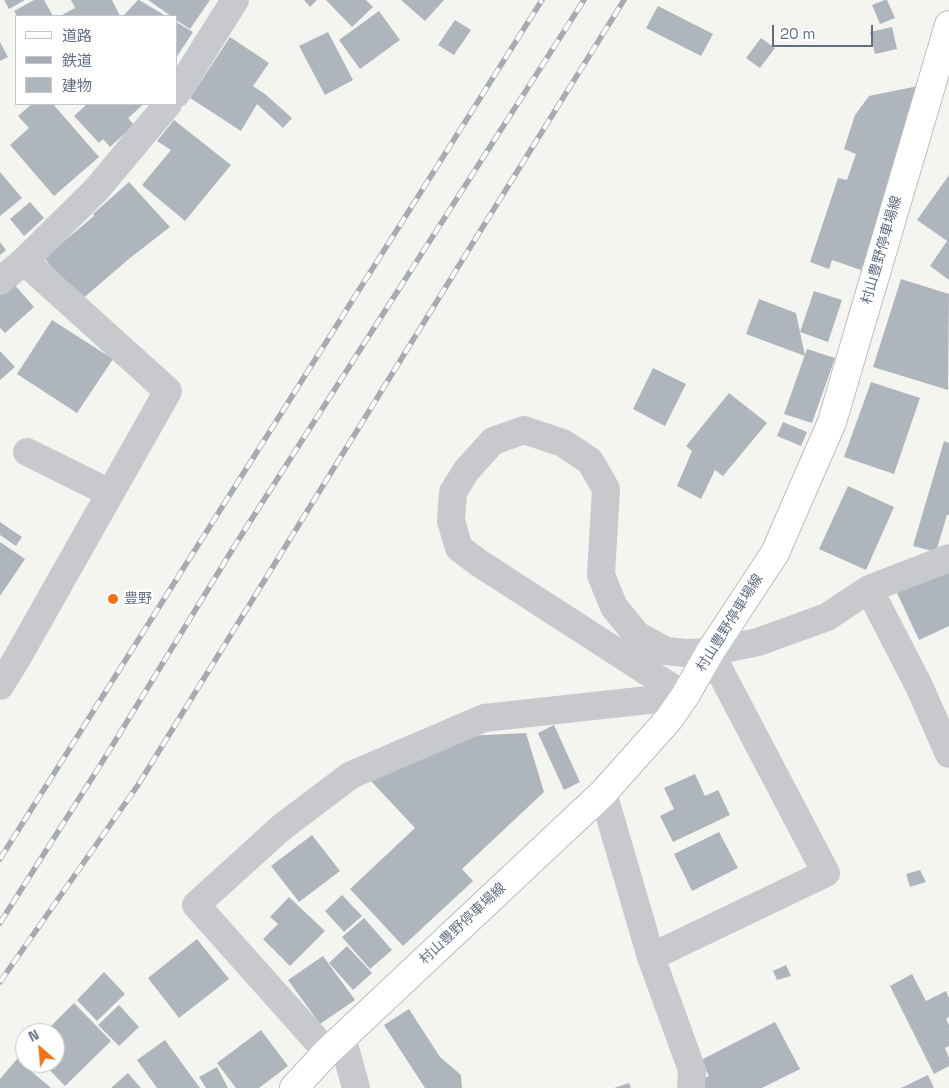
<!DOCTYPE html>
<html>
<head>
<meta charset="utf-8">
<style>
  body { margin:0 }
  #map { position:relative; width:949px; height:1088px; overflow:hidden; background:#f4f5f1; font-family:"Space Grotesk","Noto Sans JP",sans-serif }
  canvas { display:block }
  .legend { position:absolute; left:15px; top:15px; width:162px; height:90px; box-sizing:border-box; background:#fff; border:1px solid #c0c5ce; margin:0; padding:6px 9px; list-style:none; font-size:15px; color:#626e84 }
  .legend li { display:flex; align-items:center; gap:10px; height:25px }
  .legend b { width:25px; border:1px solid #c0c5ce }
  .north { position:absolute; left:15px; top:1023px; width:50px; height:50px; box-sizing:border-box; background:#fff; border:1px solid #c0c5ce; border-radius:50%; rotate:333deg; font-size:14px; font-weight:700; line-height:20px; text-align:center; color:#626e84 }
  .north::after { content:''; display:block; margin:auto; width:18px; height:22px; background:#f07416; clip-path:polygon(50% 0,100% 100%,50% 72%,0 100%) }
  .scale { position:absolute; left:772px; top:25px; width:101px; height:22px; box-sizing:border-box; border:2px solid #626e84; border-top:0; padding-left:6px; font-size:15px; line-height:18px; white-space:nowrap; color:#626e84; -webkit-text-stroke:4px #fff; paint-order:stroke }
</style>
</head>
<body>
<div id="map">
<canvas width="949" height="1088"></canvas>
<ul class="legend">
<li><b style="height:6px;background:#fff"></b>道路</li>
<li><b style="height:6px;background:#a6aab1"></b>鉄道</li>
<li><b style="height:14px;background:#afb5bc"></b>建物</li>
</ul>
<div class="north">N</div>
<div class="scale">20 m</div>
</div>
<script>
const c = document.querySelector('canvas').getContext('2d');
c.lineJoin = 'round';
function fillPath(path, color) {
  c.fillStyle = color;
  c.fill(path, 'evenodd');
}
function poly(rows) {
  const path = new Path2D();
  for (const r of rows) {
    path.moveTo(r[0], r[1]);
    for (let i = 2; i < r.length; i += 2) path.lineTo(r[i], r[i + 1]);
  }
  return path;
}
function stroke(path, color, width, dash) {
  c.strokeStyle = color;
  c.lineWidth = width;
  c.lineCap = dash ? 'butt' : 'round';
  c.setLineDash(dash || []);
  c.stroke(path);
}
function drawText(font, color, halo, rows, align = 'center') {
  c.font = font + ' "Space Grotesk","Noto Sans JP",sans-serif';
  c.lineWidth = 5;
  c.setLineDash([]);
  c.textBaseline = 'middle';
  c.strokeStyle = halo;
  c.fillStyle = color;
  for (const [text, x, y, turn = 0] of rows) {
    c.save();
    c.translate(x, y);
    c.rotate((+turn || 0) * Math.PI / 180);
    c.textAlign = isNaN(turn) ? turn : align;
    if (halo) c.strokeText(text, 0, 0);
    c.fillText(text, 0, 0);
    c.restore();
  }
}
const building = poly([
  [4,0,25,0,9,9],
  [34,0,44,0,53,16,17,16,14,11],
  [71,0,112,0,120,16,60,16,75,8],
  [138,0,139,0,166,16,125,16,124,15],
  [148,0,210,0,190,29,176,20,176,16,171,16],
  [304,0,317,0,310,7],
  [326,0,366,0,373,7,352,27],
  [401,0,444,0,425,21],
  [885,0,887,0,895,18,880,24,872,5],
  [658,6,713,34,701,56,646,28],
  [379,11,400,40,360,69,339,40],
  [455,20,471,30,454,55,438,45],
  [176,22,193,32,176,58],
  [892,27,897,49,875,54,870,32],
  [328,32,353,80,325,95,299,46],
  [230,37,269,63,253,86,265,94,292,118,283,128,257,104,241,131,190,98],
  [761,38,775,48,760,68,746,58],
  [0,42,8,57,0,61],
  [923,85,861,270,832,260,829,269,810,262,838,178,847,180,856,154,844,149,855,115,869,96],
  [32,104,53,104,99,157,54,196,10,145,29,128,18,116],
  [87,104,144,104,128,118,134,125,110,147,103,139,99,143,74,116],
  [174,120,231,165,185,221,142,185,171,150,157,141],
  [0,172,22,198,0,216],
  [949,175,949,280,930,266,947,241,917,220],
  [129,182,170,227,130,258,80,301,44,258,94,216,93,214],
  [30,202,44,218,24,236,10,219],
  [0,242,6,250,0,255],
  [901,279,949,294,948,390,873,367],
  [13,283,34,307,5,333,0,328,0,295],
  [814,291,842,300,828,342,800,332],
  [759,299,796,313,805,356,746,334],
  [52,320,113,359,77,413,17,374],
  [807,349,835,358,812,423,784,414],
  [0,351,15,367,0,380],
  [653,368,686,384,665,426,633,409],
  [871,382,920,398,894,474,844,457],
  [729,393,767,423,723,476,715,470,701,499,677,486,692,451,686,446],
  [783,422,807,432,801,446,777,436],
  [944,441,949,443,949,515,947,515,936,552,913,546],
  [848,486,894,507,866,570,819,549],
  [0,522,22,537,16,546,0,535],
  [0,542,25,559,0,596],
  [949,569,949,626,919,640,897,593],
  [554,725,580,782,564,790,538,733],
  [526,733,544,792,462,869,473,881,403,946,350,889,415,828,371,781,465,736],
  [695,774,705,796,718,790,730,815,673,842,660,816,674,809,664,788],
  [719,832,738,868,692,891,674,854],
  [312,835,340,871,299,902,271,866],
  [920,870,926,882,910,887,906,874],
  [342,895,362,916,344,932,325,911],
  [289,897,325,931,290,966,263,939,278,924,270,917],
  [364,918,392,950,370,969,342,937],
  [197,939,229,979,179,1018,148,978],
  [347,946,372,973,353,990,329,963],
  [323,956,355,1000,320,1024,288,980],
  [786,965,791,976,777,980,773,971],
  [104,972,125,994,97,1021,77,1000],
  [912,974,926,1001,946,991,949,998,949,1017,946,1019,949,1025,949,1046,945,1048,949,1058,949,1066,934,1074,890,986],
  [74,1003,111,1041,65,1086,43,1063,55,1063,55,1033,44,1033],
  [119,1005,139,1027,119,1046,98,1025],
  [409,1009,440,1057,461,1075,462,1088,425,1088,384,1025],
  [775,1022,800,1069,762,1088,704,1088,700,1080,709,1076,701,1060],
  [261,1030,288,1066,259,1088,236,1088,217,1063],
  [165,1040,200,1088,157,1088,137,1060],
  [17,1059,51,1088,0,1088,0,1079],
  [217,1067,228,1088,206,1088,199,1077],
  [128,1073,141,1088,111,1088],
  [928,1075,934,1088,901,1088],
  [629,1083,631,1088,614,1088]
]);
const street = poly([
  [176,94,235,0],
  [0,281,24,261,96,190,168,104],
  [27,452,110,493],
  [869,589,919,686,949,754],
  [0,686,16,660,168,391,24,261],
  [685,696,479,563,459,548,451,521,453,492,466,471,493,441,524,430,563,443,590,461,606,489,601,575,614,607,637,635,666,651,686,653,710,652,758,642,827,617,869,589,949,558],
  [603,793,651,957,692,1070,691,1088],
  [651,957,826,873,710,652],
  [342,1037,356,1088],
  [327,1052,196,905,282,827,351,775,484,718,685,696]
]);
const secondary = poly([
  [294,1088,327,1052,603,793,669,719,685,696,710,652,775,553,832,422,949,25]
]);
const rail = poly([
  [0,859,542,0],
  [0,923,101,764,237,542,584,0],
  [0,982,138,785,497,204,624,0]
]);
const markers = [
  [113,599,6,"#f07416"]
];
const streetNames = [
  ["村山豊野停車場線",882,250,-74],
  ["村山豊野停車場線",730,623,-58],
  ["村山豊野停車場線",463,924,-43]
];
const poiNames = [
  ["豊野",124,599]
];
fillPath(building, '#afb5bc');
stroke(secondary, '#b9bcc1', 30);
stroke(street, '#c7c9cd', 28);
stroke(secondary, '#fff', 28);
stroke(rail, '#a6aab1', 5.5);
stroke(rail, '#fff', 4, [11]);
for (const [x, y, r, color] of markers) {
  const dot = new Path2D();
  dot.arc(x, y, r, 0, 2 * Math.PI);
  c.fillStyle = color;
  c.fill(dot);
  stroke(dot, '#fff', 2);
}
drawText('14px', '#626e84', '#fff', streetNames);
drawText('14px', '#626e84', '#fff', poiNames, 'left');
</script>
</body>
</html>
